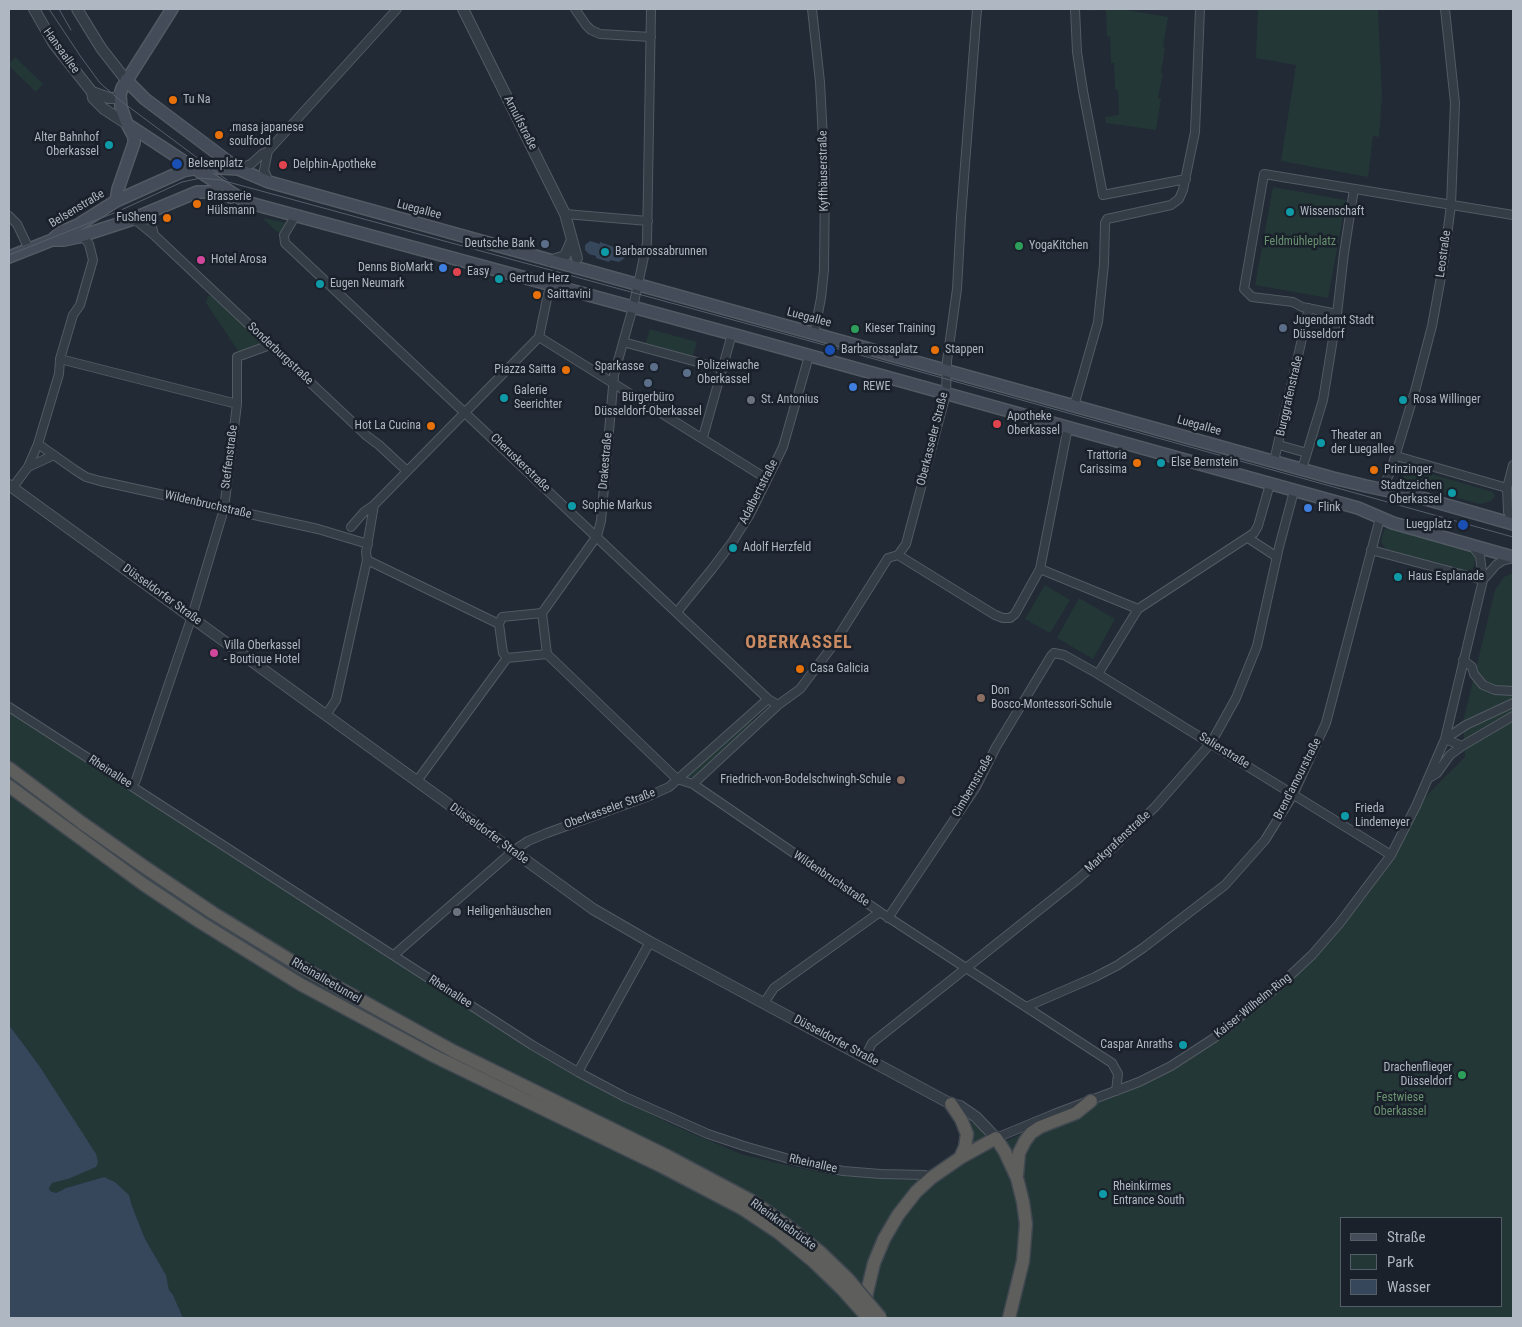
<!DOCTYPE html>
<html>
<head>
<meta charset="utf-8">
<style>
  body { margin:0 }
  #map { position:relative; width:1522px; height:1327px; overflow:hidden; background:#212a35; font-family:"Roboto Condensed",sans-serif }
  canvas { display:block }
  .frame { position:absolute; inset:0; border:10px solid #aeb7c2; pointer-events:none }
  .legend { position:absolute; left:1340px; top:1217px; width:162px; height:90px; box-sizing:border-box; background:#1a212a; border:1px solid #555d67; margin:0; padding:6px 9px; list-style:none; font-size:15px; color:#aeb7c2 }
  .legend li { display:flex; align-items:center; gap:10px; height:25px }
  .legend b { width:25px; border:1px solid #555d67 }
</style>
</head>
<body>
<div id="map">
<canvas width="1522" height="1327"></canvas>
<div class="frame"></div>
<ul class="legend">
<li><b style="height:6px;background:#434c58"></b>Straße</li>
<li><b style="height:14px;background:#243737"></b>Park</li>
<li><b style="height:14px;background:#36475b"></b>Wasser</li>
</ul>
</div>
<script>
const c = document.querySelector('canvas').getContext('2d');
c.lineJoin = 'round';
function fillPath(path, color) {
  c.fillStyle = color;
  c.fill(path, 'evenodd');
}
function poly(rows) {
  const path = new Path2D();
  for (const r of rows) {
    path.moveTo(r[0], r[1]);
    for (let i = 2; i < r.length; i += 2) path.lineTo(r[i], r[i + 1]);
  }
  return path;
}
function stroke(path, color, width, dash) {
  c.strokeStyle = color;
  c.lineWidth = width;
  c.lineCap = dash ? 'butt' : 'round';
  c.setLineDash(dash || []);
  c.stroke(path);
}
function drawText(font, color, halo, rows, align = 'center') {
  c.font = font + ' "Roboto Condensed",sans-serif';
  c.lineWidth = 5;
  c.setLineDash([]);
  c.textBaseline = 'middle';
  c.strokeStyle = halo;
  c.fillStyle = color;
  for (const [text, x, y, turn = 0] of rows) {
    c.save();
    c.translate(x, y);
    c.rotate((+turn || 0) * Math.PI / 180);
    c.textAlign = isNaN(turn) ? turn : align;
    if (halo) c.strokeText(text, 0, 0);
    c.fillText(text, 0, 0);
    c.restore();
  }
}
const green = poly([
  [1088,9,1120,9,1168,17,1163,47,1165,48,1161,73,1163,73,1158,98,1161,99,1156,130,1106,123,1105,117,1119,115,1118,90,1115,89,1114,63,1111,63,1110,37,1107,36,1106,10,1087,11],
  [1258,9,1378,9,1382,97,1379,137,1373,136,1368,177,1281,161,1296,65,1256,58],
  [15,57,43,84,36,92,9,66,9,64],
  [1273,187,1346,200,1328,298,1255,285],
  [265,218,286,223,281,235,264,220],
  [208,296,212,296,261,342,260,344,239,352,206,303],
  [650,329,697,342,692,359,645,346],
  [1414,469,1493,492,1495,496,1491,501,1480,504,1400,482,1398,480],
  [1389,526,1472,551,1476,556,1474,566,1472,569,1466,571,1386,549,1381,542,1384,530],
  [1513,573,1513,1318,183,1318,173,1295,169,1290,166,1275,145,1239,132,1206,129,1195,115,1182,104,1177,66,1188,56,1193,50,1191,49,1188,52,1183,68,1179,38,1064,9,1025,9,710,483,1019,578,1075,670,1124,741,1154,794,1167,839,1176,939,1179,963,1161,1054,1119,1142,1085,1173,1068,1245,1020,1312,956,1391,856,1416,806,1465,757,1463,722,1495,590,1504,577],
  [1341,1218,1501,1218,1501,1306,1341,1306],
  [1045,585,1070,600,1050,633,1025,619],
  [1079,598,1115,619,1093,659,1057,638],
  [750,719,753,723,694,777,688,777,687,774],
  [974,1122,982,1130,986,1138,971,1146,968,1125]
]);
const water = poly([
  [590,241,600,244,600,242,622,250,625,253,625,258,619,262,610,260,609,262,596,258,596,256,589,254,585,250,585,245],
  [9,1025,38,1064,96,1154,98,1162,96,1167,68,1179,52,1183,49,1188,50,1191,56,1193,66,1188,104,1177,115,1182,129,1195,132,1206,145,1239,166,1275,169,1290,173,1295,183,1318,9,1318]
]);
const minor = poly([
  [575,9,586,25,591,30,600,34,651,37],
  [812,9,820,82,825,178,824,270,821,298,814,334],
  [1075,9,1077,52,1083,91,1103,195,1186,179],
  [268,151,264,170,269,182],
  [238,169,251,164,262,154,268,151,397,9],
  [154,210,152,227,154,235],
  [565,214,648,221],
  [296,215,284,235,285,243,768,699,778,705],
  [9,216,17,224,29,249],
  [130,220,138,222,155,236,367,436,379,445,407,471],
  [1337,314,1302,307,1293,302,1252,297,1244,289,1264,174,1513,215],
  [539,337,767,479],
  [623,342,723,369],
  [60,359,237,404],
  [1074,406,1098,322,1104,264,1105,223,1107,219,1171,205,1179,199,1183,190,1195,132,1200,9],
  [703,437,732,334],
  [38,444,75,470,86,477,100,481,318,529,368,544],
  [1279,445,1307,453],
  [1396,456,1507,488],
  [1274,461,1309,308],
  [1513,465,1507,488,1508,512,1513,520],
  [28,467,54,455],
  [1302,469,1323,400,1337,314,1344,253,1354,189],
  [13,487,28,467,38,444,59,374,60,359,73,315,80,305,93,260,89,244,85,239,78,237],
  [1379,489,1387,479,1391,470,1415,391,1432,326,1443,266,1451,205,1455,103,1445,9],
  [351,527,364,512,374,505],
  [1248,538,1277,557],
  [1371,550,1483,580],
  [898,555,995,615,1003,618,1010,618,1015,614,1040,569,1068,427],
  [367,560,499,624],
  [1040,569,1138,609],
  [1483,580,1496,565,1502,561,1513,558],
  [677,612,712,569,733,541,750,514,783,447,809,356],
  [542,613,597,536,601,521,614,375,633,307,647,243,651,9],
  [542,613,547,654,507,658,503,653,499,624,502,617,542,613],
  [547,654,677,779,693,784,880,912,1112,1063,1118,1074,1116,1091],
  [1463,660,1472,667,1474,674,1483,685,1495,690,1513,691],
  [1098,674,1138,609,1254,533,1258,526,1270,484],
  [9,707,532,1045,578,1072,625,1097,708,1134,744,1146,796,1161,843,1171,881,1174,925,1175,931,1178],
  [326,715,336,700,367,560,366,552,374,505,539,337,548,294,554,286],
  [1445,739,1466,725,1513,703],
  [1445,739,1462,746],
  [1429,778,1437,773,1450,755,1462,746,1513,716],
  [417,781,507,658],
  [693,784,778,705,800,689,831,648,888,558,898,555,906,544,946,394,947,361,957,289,961,217,977,9],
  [132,786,136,780,192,616,224,509,237,404,237,357,270,345],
  [888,918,976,787,996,747,1051,656,1054,653,1064,655,1098,674,1391,855],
  [394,955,513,851,528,841,547,833,649,796,669,787,768,699],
  [764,1003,774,988,880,912],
  [1026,1007,1095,977,1118,965,1143,948,1225,885,1265,840,1293,795,1326,723,1380,518],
  [865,1057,872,1043,1078,879,1116,845,1155,807,1211,743,1236,698,1257,646,1279,547,1294,491],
  [578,1072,650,942],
  [996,1138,1054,1114,1139,1082,1171,1066,1214,1038,1281,984,1312,955,1339,924,1391,855,1416,806,1445,739,1483,580,1480,556,1473,547]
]);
const tertiary = poly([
  [34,9,54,44,92,92,93,98,104,109,127,124],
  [77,9,101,48,126,80],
  [463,9,565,214,577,258],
  [92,92,109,98,115,98,120,95],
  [550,261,565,256,572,240],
  [9,485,593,909,650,942,951,1104,960,1106,976,1117,996,1138]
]);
const secondary = poly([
  [126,80,145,99,238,169,269,182,1333,478,1366,486,1422,498,1513,524],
  [127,124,246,202,732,334,1358,508,1393,523,1513,557],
  [116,201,118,189,134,143,134,137,127,124,121,107,120,95,122,88,172,9],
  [52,240,64,240,78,237,130,220,197,192,213,192,231,197],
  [9,257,52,240,61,232,78,225,116,201,183,171,203,167,238,169]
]);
const trunk = poly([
  [9,768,82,823,146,868,213,913,303,968,453,1051,667,1156],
  [9,786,143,884,200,922,300,984,432,1055,663,1167],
  [951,1104,961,1119,967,1134,965,1147,960,1158],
  [1017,1175,1019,1153,1025,1141,1031,1133,1040,1127,1076,1113,1091,1101],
  [865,1308,867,1292,874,1263,884,1239,898,1215,916,1192,931,1178,960,1158,996,1138,1005,1152,1017,1178,1023,1202,1026,1224,1023,1261,1009,1318]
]);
const tram = poly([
  [49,9,81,57,100,83,121,101,227,180],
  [59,9,71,30],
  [9,255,119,211,182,182,201,178,221,180,781,333,1513,537]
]);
const trunkBridge = poly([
  [667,1156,750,1200,785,1224,820,1252,849,1280,881,1318],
  [663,1167,743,1209,779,1233,813,1261,842,1289,868,1318]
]);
const markers = [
  [173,100,5,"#e8710a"],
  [219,135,5,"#e8710a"],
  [109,145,5,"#0f9aa8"],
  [177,164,6,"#1a4fb4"],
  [283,165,5,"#e0444e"],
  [197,204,5,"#e8710a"],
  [1290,212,5,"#0f9aa8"],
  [167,218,5,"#e8710a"],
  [545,244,5,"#5c6f8a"],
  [1019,246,5,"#2e9e5b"],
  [605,252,5,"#0f9aa8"],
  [201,260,5,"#d1479c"],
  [443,268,5,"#3f7fe0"],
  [457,272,5,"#e0444e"],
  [499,279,5,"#0f9aa8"],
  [320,284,5,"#0f9aa8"],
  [537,295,5,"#e8710a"],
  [1283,328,5,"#5c6f8a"],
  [855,329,5,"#2e9e5b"],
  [830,350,6,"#1a4fb4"],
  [935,350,5,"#e8710a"],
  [654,367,5,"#5c6f8a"],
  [566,370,5,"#e8710a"],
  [687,373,5,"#5c6f8a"],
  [648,383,5,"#5c6f8a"],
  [853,387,5,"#3f7fe0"],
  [504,398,5,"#0f9aa8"],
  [751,400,5,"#6b7280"],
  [1403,400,5,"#0f9aa8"],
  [997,424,5,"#e0444e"],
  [431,426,5,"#e8710a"],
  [1321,443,5,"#0f9aa8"],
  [1137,463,5,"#e8710a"],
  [1161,463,5,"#0f9aa8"],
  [1374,470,5,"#e8710a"],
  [1452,493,5,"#0f9aa8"],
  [572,506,5,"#0f9aa8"],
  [1308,508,5,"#3f7fe0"],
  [1463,525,6,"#1a4fb4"],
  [733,548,5,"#0f9aa8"],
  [1398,577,5,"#0f9aa8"],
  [214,653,5,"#d1479c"],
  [800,669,5,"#e8710a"],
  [981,698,5,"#8d6e63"],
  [901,780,5,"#8d6e63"],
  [1345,816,5,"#0f9aa8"],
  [457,912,5,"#6b7280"],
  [1183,1045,5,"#0f9aa8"],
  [1462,1075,5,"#2e9e5b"],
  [1103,1194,5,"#0f9aa8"]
];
const streetNames = [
  ["Hansaallee",61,51,54],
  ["Arnulfstraße",520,123,63],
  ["Kyffhäuserstraße",824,171,-91],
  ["Belsenstraße",77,209,-31],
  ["Luegallee",419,210,15],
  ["Leostraße",1444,254,-82],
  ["Luegallee",809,318,15],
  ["Sonderburgstraße",280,354,43],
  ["Burggrafenstraße",1290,396,-77],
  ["Luegallee",1199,426,16],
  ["Oberkasseler Straße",933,439,-76],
  ["Steffenstraße",230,457,-83],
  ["Drakestraße",606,461,-85],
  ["Cheruskerstraße",520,463,44],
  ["Adalbertstraße",759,492,-63],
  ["Wildenbruchstraße",208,505,13],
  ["Düsseldorfer Straße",162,595,36],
  ["Salierstraße",1224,751,32],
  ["Rheinallee",110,772,33],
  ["Brend'amourstraße",1298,779,-63],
  ["Cimbernstraße",973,786,-60],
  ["Oberkasseler Straße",610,809,-20],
  ["Düsseldorfer Straße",489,834,36],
  ["Markgrafenstraße",1118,842,-43],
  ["Wildenbruchstraße",831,879,34],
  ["Rheinalleetunnel",326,981,30],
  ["Rheinallee",450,992,33],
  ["Kaiser-Wilhelm-Ring",1253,1006,-39],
  ["Düsseldorfer Straße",836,1041,28],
  ["Rheinallee",813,1164,13],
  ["Rheinkniebrücke",783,1225,36]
];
const poiNames = [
  ["Tu Na",183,100],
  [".masa japanese",229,128],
  ["soulfood",229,142],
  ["Alter Bahnhof",99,138,"right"],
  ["Oberkassel",99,152,"right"],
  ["Belsenplatz",188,164],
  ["Delphin-Apotheke",293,165],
  ["Brasserie",207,197],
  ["Hülsmann",207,211],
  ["Wissenschaft",1300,212],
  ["FuSheng",157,218,"right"],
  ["Deutsche Bank",535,244,"right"],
  ["YogaKitchen",1029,246],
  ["Barbarossabrunnen",615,252],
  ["Hotel Arosa",211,260],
  ["Denns BioMarkt",433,268,"right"],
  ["Easy",467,272],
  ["Gertrud Herz",509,279],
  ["Eugen Neumark",330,284],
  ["Saittavini",547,295],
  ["Jugendamt Stadt",1293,321],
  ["Düsseldorf",1293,335],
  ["Kieser Training",865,329],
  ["Barbarossaplatz",841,350],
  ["Stappen",945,350],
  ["Polizeiwache",697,366],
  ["Oberkassel",697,380],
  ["Sparkasse",644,367,"right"],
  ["Piazza Saitta",556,370,"right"],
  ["REWE",863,387],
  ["Galerie",514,391],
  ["Seerichter",514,405],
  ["Bürgerbüro",648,398,"center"],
  ["Düsseldorf-Oberkassel",648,412,"center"],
  ["St. Antonius",761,400],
  ["Rosa Willinger",1413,400],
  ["Apotheke",1007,417],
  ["Oberkassel",1007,431],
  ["Hot La Cucina",421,426,"right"],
  ["Theater an",1331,436],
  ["der Luegallee",1331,450],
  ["Trattoria",1127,456,"right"],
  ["Carissima",1127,470,"right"],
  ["Else Bernstein",1171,463],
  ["Prinzinger",1384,470],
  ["Stadtzeichen",1442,486,"right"],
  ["Oberkassel",1442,500,"right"],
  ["Sophie Markus",582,506],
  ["Flink",1318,508],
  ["Luegplatz",1452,525,"right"],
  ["Adolf Herzfeld",743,548],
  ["Haus Esplanade",1408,577],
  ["Villa Oberkassel",224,646],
  ["- Boutique Hotel",224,660],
  ["Casa Galicia",810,669],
  ["Don",991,691],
  ["Bosco-Montessori-Schule",991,705],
  ["Friedrich-von-Bodelschwingh-Schule",891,780,"right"],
  ["Frieda",1355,809],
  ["Lindemeyer",1355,823],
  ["Heiligenhäuschen",467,912],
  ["Caspar Anraths",1173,1045,"right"],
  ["Drachenflieger",1452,1068,"right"],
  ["Düsseldorf",1452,1082,"right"],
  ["Rheinkirmes",1113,1187],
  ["Entrance South",1113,1201]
];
const parkNames = [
  ["Feldmühleplatz",1300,242],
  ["Festwiese",1400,1098],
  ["Oberkassel",1400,1112]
];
const districtNames = [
  ["OBERKASSEL",799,643]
];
fillPath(green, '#243737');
fillPath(water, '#36475b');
stroke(minor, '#525a63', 10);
stroke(tertiary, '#525a63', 12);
stroke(secondary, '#525a63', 14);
stroke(trunk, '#3f4750', 15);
stroke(minor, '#343c45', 8);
stroke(tertiary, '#343c45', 10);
stroke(secondary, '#434c58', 11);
stroke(trunk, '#5e5e5c', 12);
stroke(tram, '#56606c', 1);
stroke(trunkBridge, '#3f4750', 15, []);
stroke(trunkBridge, '#5e5e5c', 12);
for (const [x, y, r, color] of markers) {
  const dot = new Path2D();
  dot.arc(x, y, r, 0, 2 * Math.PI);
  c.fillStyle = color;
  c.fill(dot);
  stroke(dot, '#1a212a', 2);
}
drawText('12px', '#aeb7c2', '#1a212a', streetNames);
drawText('12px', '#aeb7c2', '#1a212a', poiNames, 'left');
drawText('12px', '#68916f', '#1a212a', parkNames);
c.letterSpacing = '1px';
drawText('bold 18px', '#ca8a62', '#1a212a', districtNames);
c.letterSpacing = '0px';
</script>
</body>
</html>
